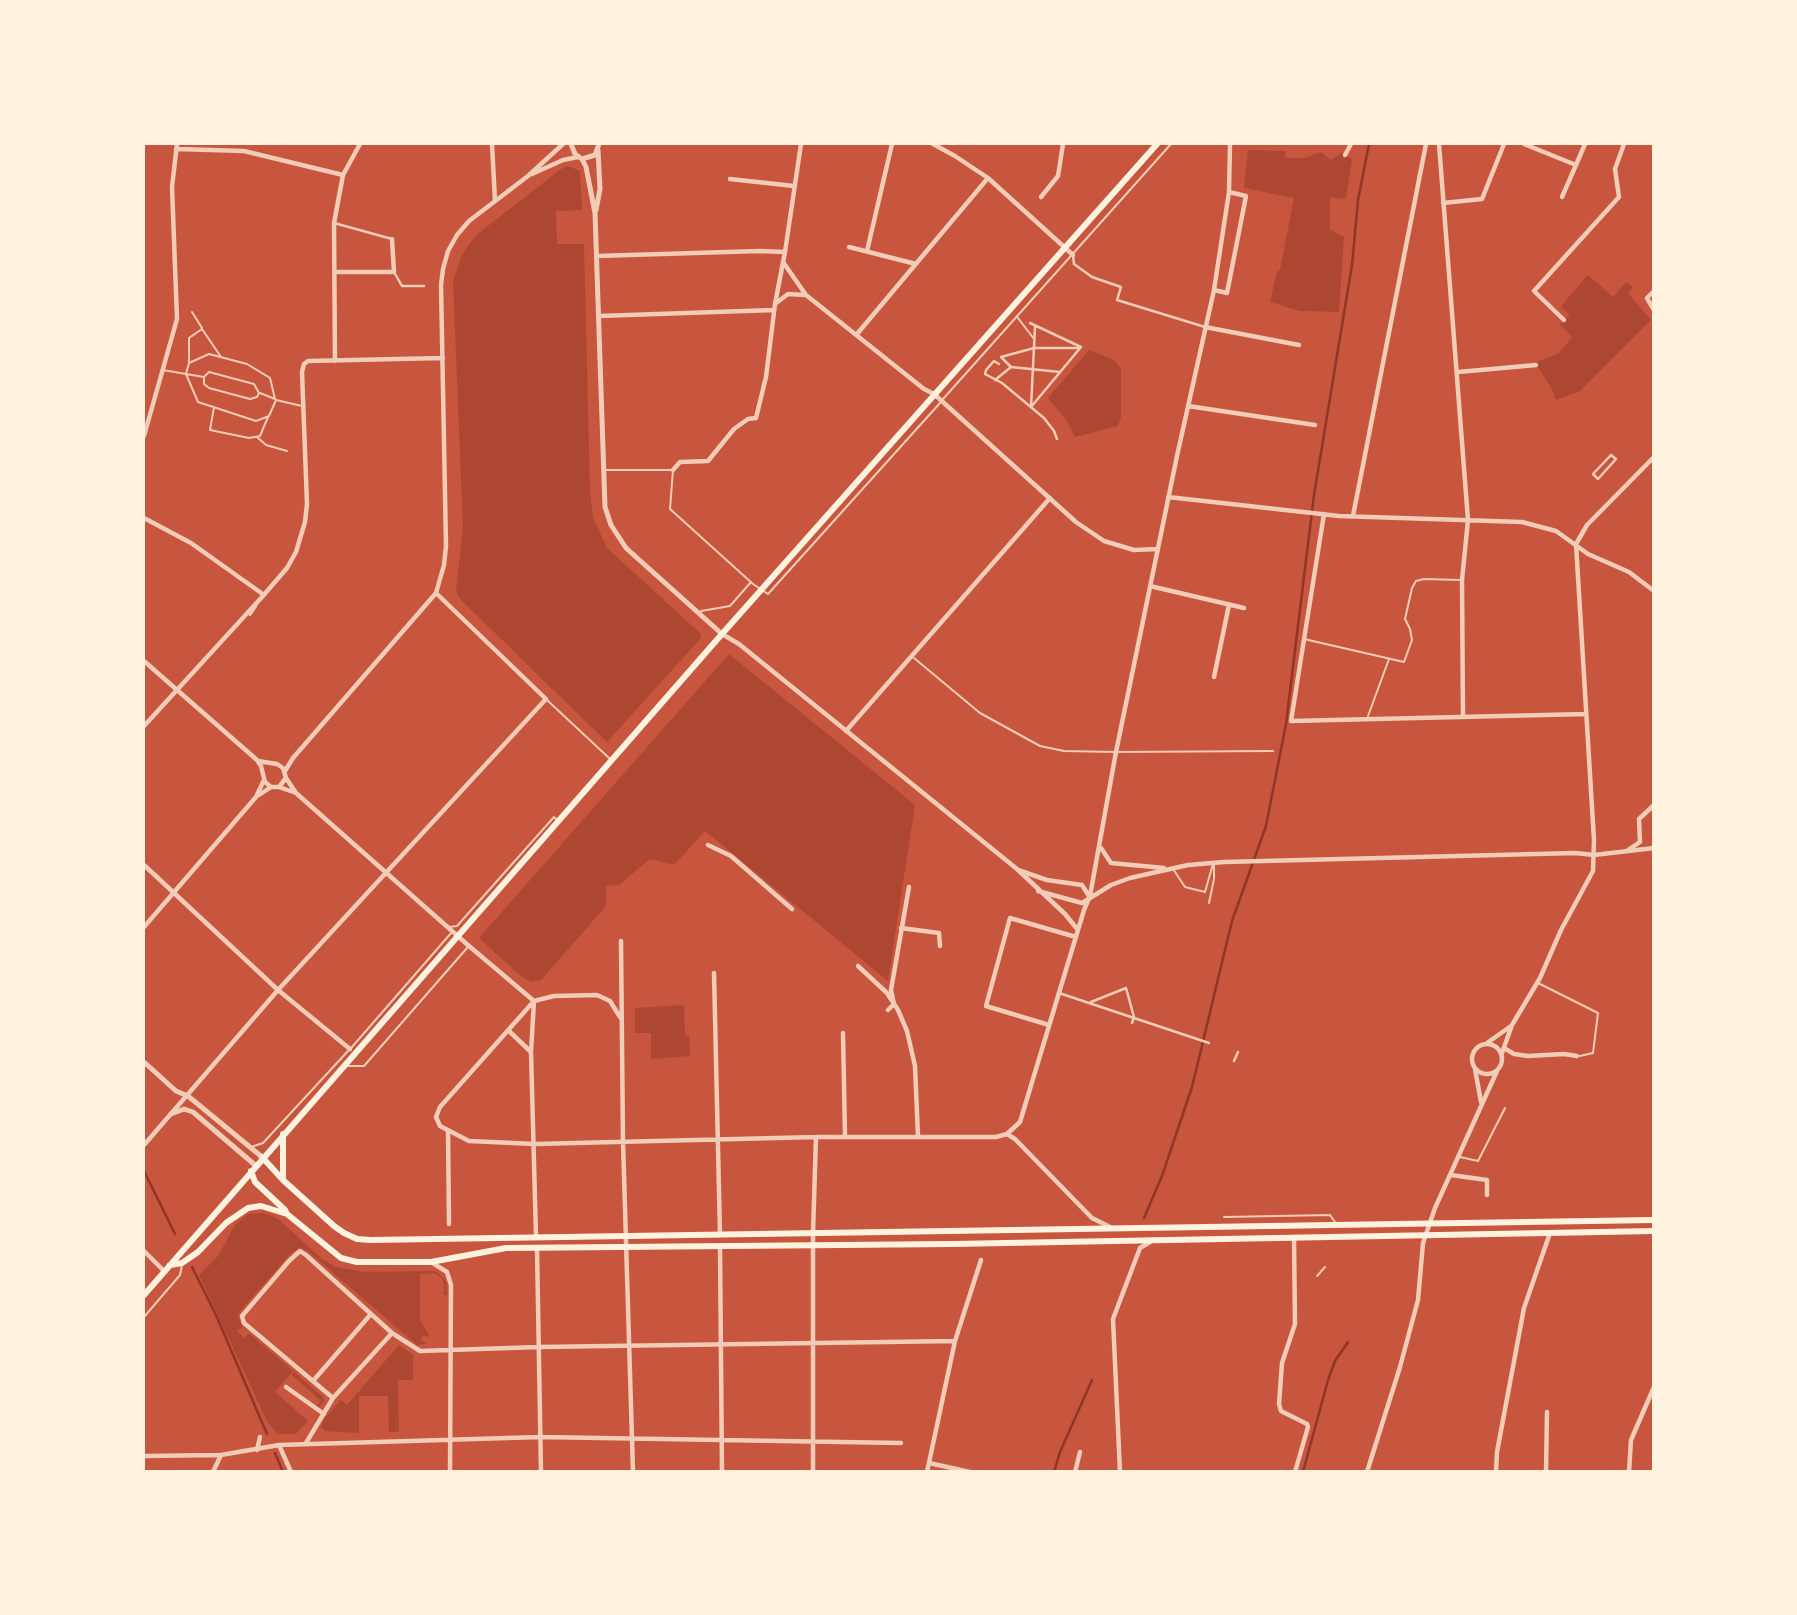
<!DOCTYPE html>
<html>
<head>
<meta charset="utf-8">
<style>
  body { margin:0 }
  #map { position:relative; width:1797px; height:1615px; overflow:hidden; background:#c8553d; font-family:Raleway,sans-serif }
  canvas { display:block }
  .frame { position:absolute; inset:0; border:145px solid #fff3e0; pointer-events:none }
</style>
</head>
<body>
<div id="map">
<canvas width="1797" height="1615"></canvas>
<div class="frame"></div>
</div>
<script>
const c = document.querySelector('canvas').getContext('2d');
c.lineJoin = 'round';
function fillPath(path, color) {
  c.fillStyle = color;
  c.fill(path, 'evenodd');
}
function poly(rows) {
  const path = new Path2D();
  for (const r of rows) {
    if (r.length === 3) {
      path.moveTo(r[0] + r[2], r[1]);
      path.arc(r[0], r[1], r[2], 0, 2 * Math.PI);
      continue;
    }
    path.moveTo(r[0], r[1]);
    for (let i = 2; i < r.length; i += 2) path.lineTo(r[i], r[i + 1]);
  }
  return path;
}
function stroke(path, color, width, dash) {
  c.strokeStyle = color;
  c.lineWidth = width;
  c.lineCap = dash ? 'butt' : 'round';
  c.setLineDash(dash || []);
  c.stroke(path);
}
const green = poly([
  [1248,150,1285,151,1286,158,1305,158,1321,152,1331,160,1341,153,1352,159,1346,199,1330,197,1330,230,1344,237,1339,312,1300,311,1270,302,1277,272,1280,270,1294,198,1244,188],
  [568,166,580,171,582,210,556,211,557,244,584,244,590,491,593,518,607,548,700,633,701,638,607,742,460,599,456,591,463,527,453,281,462,255,475,236,561,169],
  [1588,275,1613,297,1626,282,1633,287,1628,293,1651,320,1580,391,1556,400,1551,387,1535,363,1559,353,1572,337,1560,324,1570,315,1561,306],
  [1089,350,1114,360,1121,368,1121,417,1118,426,1075,437,1067,421,1048,398],
  [729,654,915,805,888,981,705,831,674,865,650,859,619,885,606,886,606,906,541,980,531,982,522,977,479,938],
  [684,1005,685,1035,689,1036,690,1056,651,1059,651,1033,635,1033,635,1008],
  [263,1213,277,1218,322,1259,336,1267,365,1272,433,1271,439,1273,446,1282,447,1295,444,1295,444,1283,441,1277,433,1273,420,1274,420,1320,429,1335,429,1337,423,1335,420,1340,426,1343,425,1344,417,1345,308,1251,300,1248,292,1252,242,1309,238,1315,242,1327,237,1331,244,1338,249,1333,293,1371,275,1392,308,1421,296,1434,278,1434,268,1423,199,1275,218,1256,235,1225,248,1214],
  [399,1345,413,1355,413,1380,398,1380,399,1432,389,1432,388,1396,359,1396,359,1433,325,1431,321,1427,324,1419,341,1400,347,1405],
  [294,1372,323,1397,324,1401,318,1408,316,1407,321,1401,292,1375]
]);
const stream = poly([
  [144,1171,175,1234],
  [1144,1218,1162,1176,1192,1087,1232,921,1266,826,1286,724,1314,495,1352,265,1358,200,1369,144],
  [192,1267,216,1315,267,1434],
  [275,1453,283,1472],
  [1054,1472,1060,1452,1092,1380],
  [1303,1472,1328,1380,1335,1361,1348,1342]
]);
const service = poly([
  [192,312,202,328],
  [1018,318,1034,339],
  [189,363,189,338,202,329,221,357],
  [163,370,186,374,198,402,256,421,269,416,276,400,302,406],
  [209,372,254,384,259,393,257,397,250,399,209,388,204,384,204,377,209,372],
  [204,377,186,374,189,363,209,354,247,364,270,378,275,399],
  [260,393,275,399],
  [943,399,1171,144],
  [214,407,210,430,249,438,260,436,268,417],
  [257,437,266,445,287,451],
  [604,470,673,470,670,509,753,584,768,594,940,403],
  [701,611,730,606,751,582],
  [1304,639,1404,662,1412,640,1410,629,1405,619,1412,588,1416,581,1424,579,1461,580],
  [914,658,980,713,1040,746,1064,751,1116,752,1273,751],
  [547,700,609,758],
  [1368,716,1389,659],
  [1173,869,1185,887,1205,892,1213,864],
  [1209,903,1214,879,1214,864],
  [449,927,457,926,554,817,557,820],
  [1538,983,1598,1013,1593,1053,1580,1056],
  [352,1047,452,932],
  [348,1066,364,1066,467,948],
  [251,1147,263,1143,348,1051],
  [1460,1157,1478,1161,1505,1108],
  [1224,1217,1330,1215,1335,1222],
  [1317,1276,1325,1267],
  [144,1317,180,1275,182,1265]
]);
const pedestrian = poly([
  [334,223,392,239],
  [1073,255,1074,264,1092,277,1121,287,1117,300,1205,327],
  [394,272,402,286,424,286],
  [1030,323,1081,347,1031,407],
  [999,364,994,361,986,370,985,374,1002,383,1044,418,1054,431,1057,439],
  [1011,367,1060,372],
  [995,380,1011,367,1001,357,1034,348,1079,348],
  [1031,407,1035,327],
  [1611,455,1616,459,1598,479,1593,474,1611,455],
  [250,615,256,606],
  [1059,993,1209,1043],
  [1091,1002,1126,988,1134,1017,1132,1023],
  [1234,1061,1238,1052]
]);
const minor = poly([
  [492,144,495,201],
  [933,144,955,156,988,178,1073,255],
  [1439,144,1468,520,1462,580,1463,717],
  [1524,144,1576,165,1585,144],
  [176,149,244,151,343,175],
  [1345,155,1351,144],
  [532,174,563,160,578,157],
  [730,179,794,186],
  [1041,197,1058,176,1063,144],
  [1562,197,1576,165],
  [1443,203,1482,199,1504,144],
  [849,247,916,264],
  [867,251,892,144],
  [597,256,760,251,785,252],
  [783,262,806,295,924,389,934,394,1076,522,1104,541,1134,550,1158,549],
  [334,272,394,272,392,239],
  [1214,290,1227,293,1246,196,1229,192],
  [1654,291,1647,298,1654,310],
  [775,304,788,294,805,295],
  [599,316,774,310],
  [1564,320,1534,291,1619,197,1615,169,1624,144],
  [1205,327,1299,345],
  [857,334,988,178],
  [335,361,334,223,343,175,360,144],
  [1458,372,1536,365],
  [1188,406,1315,425],
  [144,436,177,319,172,187,177,144],
  [673,470,680,462,708,461,734,429,748,419,756,418,766,377,775,304,785,252,801,144],
  [1168,497,1339,516,1522,522,1556,531,1588,554,1629,572,1654,591],
  [1324,514,1291,721,1586,714],
  [1353,516,1426,144],
  [144,518,191,543,264,595],
  [1150,586,1244,608],
  [722,634,739,644,1017,869,1065,914,1078,930],
  [144,661,257,760,261,766,265,782,271,787],
  [1214,677,1229,605],
  [144,726,262,597,287,568,296,552,305,522,307,504,302,372,304,364,308,361,443,358],
  [846,731,1050,498],
  [258,761,277,764,283,768,286,778,279,787],
  [285,771,293,758,436,593,444,565,446,546,441,285,443,269,448,251,457,235,469,221,528,176,563,144],
  [286,778,296,793,469,946,534,1001],
  [259,795,271,787,279,787,296,793],
  [708,845,731,856,792,909],
  [1101,848,1111,863,1164,868],
  [1628,850,1640,842,1639,819,1654,805],
  [144,865,278,990,350,1049],
  [1018,870,1047,880,1082,885,1089,896],
  [1038,891,1082,903,1111,885,1130,878,1188,865,1224,862,1575,853,1594,855,1654,848],
  [144,927,256,797,264,780],
  [901,928,939,933,940,946],
  [621,941,623,1142,633,1472],
  [858,966,887,993,898,1010,907,1031,915,1066,918,1136],
  [714,973,720,1234],
  [534,1001,440,1107,436,1117,440,1126,469,1141,535,1144,816,1137,996,1137,1007,1134],
  [534,1001,531,1052,536,1236],
  [534,1001,554,996,597,995,610,1001,620,1017],
  [888,1010,894,1004,891,990,909,887],
  [1049,1025,986,1006,1010,918,1076,937],
  [508,1030,531,1052],
  [843,1033,845,1136],
  [1487,1043,1511,1026],
  [1487,1059,15],
  [1504,1048,1514,1054,1528,1056,1564,1054,1577,1056],
  [1502,1053,1512,1025,1540,978,1561,930,1593,871,1594,840,1576,544,1587,525,1654,457],
  [1475,1069,1481,1102],
  [448,1130,449,1224],
  [1007,1134,1020,1122,1084,910,1090,896,1116,752,1177,456,1214,290,1229,192,1230,144],
  [1007,1134,1015,1139,1092,1218,1110,1227],
  [144,1145,278,990,546,699,436,593],
  [1451,1175,1487,1180,1487,1195],
  [1294,1237,1295,1324,1282,1363,1279,1404,1281,1411,1307,1424,1308,1427,1295,1472],
  [720,1247,722,1472],
  [537,1248,541,1472],
  [144,1251,164,1271],
  [431,1262,447,1272,451,1285,450,1472],
  [313,1381,371,1314],
  [286,1387,324,1414],
  [333,1398,244,1323,242,1316,289,1261,300,1251,306,1255,392,1333],
  [306,1443,333,1398,392,1333,420,1351,539,1347,955,1341],
  [279,1445,291,1472],
  [257,1450,260,1437],
  [144,1456,221,1455,279,1445,540,1437,901,1443],
  [929,1463,970,1472],
  [213,1472,221,1455],
  [813,1472,813,1233,816,1137],
  [927,1472,955,1341,981,1260],
  [1075,1472,1080,1452],
  [1120,1472,1113,1319,1140,1248,1150,1242],
  [1367,1472,1400,1367,1418,1300,1423,1243,1435,1208,1497,1071],
  [1496,1472,1497,1452,1524,1308,1550,1233],
  [1546,1472,1547,1412],
  [1629,1472,1631,1440,1654,1387]
]);
const tertiary = poly([
  [571,144,575,154,582,159,595,155,599,144],
  [582,159,586,167,595,213,605,507,611,525,626,548,722,634],
  [596,210,600,189,598,150],
  [144,1062,176,1091,188,1096,262,1157],
  [171,1114,184,1109,193,1112,255,1165]
]);
const primary = poly([
  [262,1157,283,1180,334,1226,344,1233,357,1239,371,1240,1654,1220],
  [251,1171,255,1182,285,1210,287,1214,341,1258,357,1262,431,1262,506,1248,953,1244,1654,1231],
  [283,1178,283,1134],
  [170,1265,182,1263,198,1252,226,1223,248,1208,261,1206,287,1214],
  [144,1295,722,634,1157,144]
]);
fillPath(green, '#ae4732');
stroke(stream, '#8f3625', 2.5);
stroke(service, '#f1ccb7', 2);
stroke(pedestrian, '#f1ccb7', 2.5);
stroke(minor, '#f1ccb7', 4.5);
stroke(tertiary, '#f1ccb7', 5);
stroke(primary, '#fff3e0', 6);
</script>
</body>
</html>
